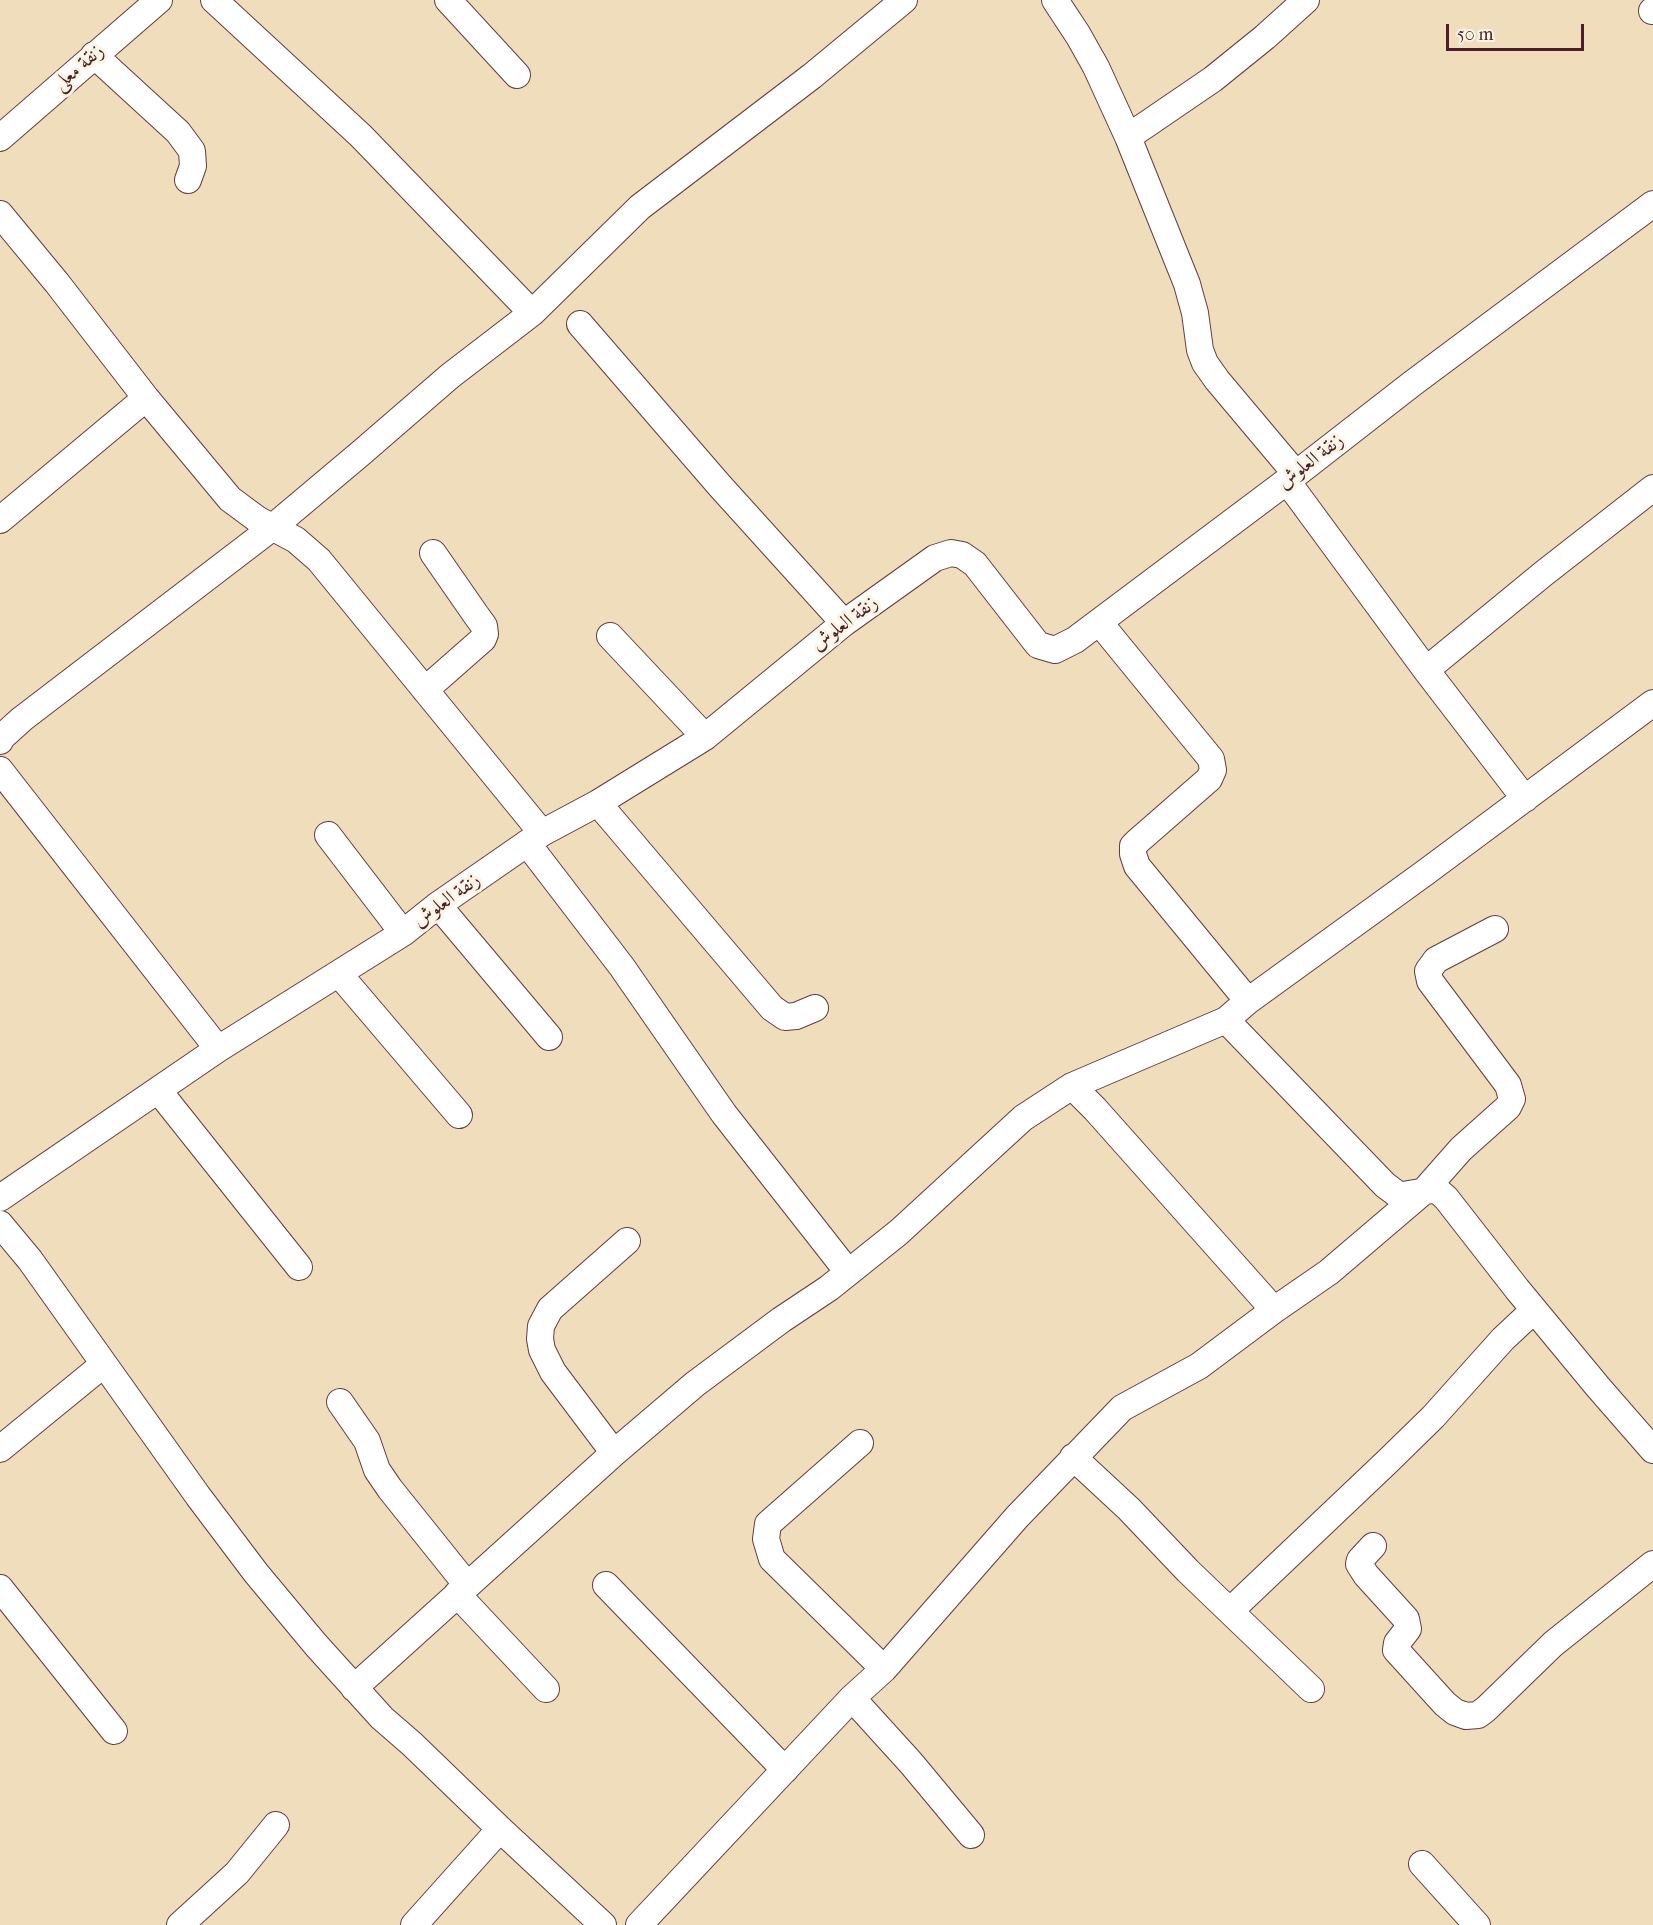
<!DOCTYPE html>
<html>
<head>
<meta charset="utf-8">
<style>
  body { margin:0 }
  #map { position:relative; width:1653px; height:1925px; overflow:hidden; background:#f0ddbc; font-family:"IM FELL French Canon",serif }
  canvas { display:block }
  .scale { position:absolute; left:1446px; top:24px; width:138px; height:27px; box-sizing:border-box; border:3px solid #4a1f2b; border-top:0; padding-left:8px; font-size:18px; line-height:21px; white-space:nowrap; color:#4a1f2b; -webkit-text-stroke:4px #fcf5e5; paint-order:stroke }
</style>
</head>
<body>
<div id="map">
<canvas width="1653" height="1925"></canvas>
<div class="scale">50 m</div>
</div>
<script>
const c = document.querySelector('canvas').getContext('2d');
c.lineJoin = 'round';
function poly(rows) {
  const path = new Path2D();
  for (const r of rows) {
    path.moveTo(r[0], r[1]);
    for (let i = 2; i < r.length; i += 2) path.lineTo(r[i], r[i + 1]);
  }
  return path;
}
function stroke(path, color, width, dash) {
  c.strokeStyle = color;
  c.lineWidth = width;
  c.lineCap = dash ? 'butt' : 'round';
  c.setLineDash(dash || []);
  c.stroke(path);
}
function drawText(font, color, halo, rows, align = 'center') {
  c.font = font + ' "IM FELL French Canon",Amiri,serif';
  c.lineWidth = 6;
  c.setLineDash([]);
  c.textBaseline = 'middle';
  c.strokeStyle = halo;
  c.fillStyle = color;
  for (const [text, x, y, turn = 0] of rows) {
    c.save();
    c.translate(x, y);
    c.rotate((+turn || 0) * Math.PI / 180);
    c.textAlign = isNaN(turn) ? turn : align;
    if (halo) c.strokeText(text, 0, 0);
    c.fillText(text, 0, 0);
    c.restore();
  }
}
const minor = poly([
  [214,0,361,136,532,313],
  [448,0,517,75],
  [1055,0,1078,35,1096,67,1128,137,1213,79,1265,37,1306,0],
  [1652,11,1653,10],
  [94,55,178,132,192,151,193,166,188,180],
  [1128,137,1187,284,1195,313,1200,350,1205,363,1217,380,1296,474],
  [0,138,159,0],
  [0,214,57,283,146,398,230,499,257,519,296,540,319,560,542,833],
  [580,324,720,486,844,623],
  [1287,481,1426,670,1525,799],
  [0,520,146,398],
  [1099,622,1211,759,1213,770,1209,779,1138,841,1133,846,1133,854,1137,866,1248,1001],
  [610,636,705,737],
  [1426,670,1543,574,1653,488],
  [425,690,483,639,485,634,484,626,476,615,433,553],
  [0,741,2,737,22,719,273,527,361,453,450,376,532,313,640,207,812,76,904,0],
  [0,770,218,1049],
  [598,803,772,1008,785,1017,796,1016,815,1008],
  [328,835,403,933],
  [527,843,622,967,724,1114,848,1272],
  [438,905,549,1037],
  [339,974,459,1115],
  [1226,1020,1385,1185,1397,1194,1403,1195,1432,1190,1438,1191,1446,1198,1517,1289,1598,1387,1653,1450],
  [1072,1086,1095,1109,1274,1310],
  [158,1090,299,1267],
  [0,1198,218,1049,403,933,438,905,542,833,598,803,705,737,844,623,935,558,951,553,962,555,975,564,1038,645,1055,650,1075,640,1287,481,1413,383,1653,204],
  [0,1224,30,1260,198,1496,256,1573,316,1645,382,1718,412,1744,500,1829,603,1925],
  [340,1402,367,1441,377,1470,390,1489,467,1585],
  [860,1443,768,1524,766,1539,772,1559,884,1669],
  [0,1449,104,1364],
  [614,1453,553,1372,542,1350,540,1339,541,1326,550,1309,627,1241],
  [1073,1457,1129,1509,1188,1571,1311,1689],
  [1373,1546,1360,1560,1359,1564,1366,1575,1406,1619,1408,1629,1397,1643,1396,1650,1445,1704,1455,1712,1466,1716,1478,1715,1486,1709,1553,1644,1653,1564],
  [606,1585,785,1770],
  [0,1588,114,1731],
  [457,1594,546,1689],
  [1230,1611,1388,1461,1433,1417,1503,1339,1534,1310],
  [354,1688,614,1453,695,1384,781,1320,829,1288,899,1232,1023,1118,1072,1086,1226,1020,1248,1001,1426,872,1653,703],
  [852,1698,911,1763,971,1835],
  [1422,1864,1477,1925],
  [180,1925,237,1873,276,1825],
  [414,1925,500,1829],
  [639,1925,852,1698,884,1669,1017,1517,1122,1408,1199,1366,1274,1310,1329,1272,1424,1191,1461,1149,1508,1107,1512,1099,1508,1085,1430,981,1428,971,1436,960,1495,929]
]);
const streetNames = [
  ["زنقة معلى",79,68,-41],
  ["زنقة العلوش",1311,462,-38],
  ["زنقة العلوش",845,624,-37],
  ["زنقة العلوش",447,901,-36]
];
stroke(minor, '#633c41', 28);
stroke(minor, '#fff', 26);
drawText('20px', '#4a1f2b', '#fcf5e5', streetNames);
</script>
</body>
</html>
